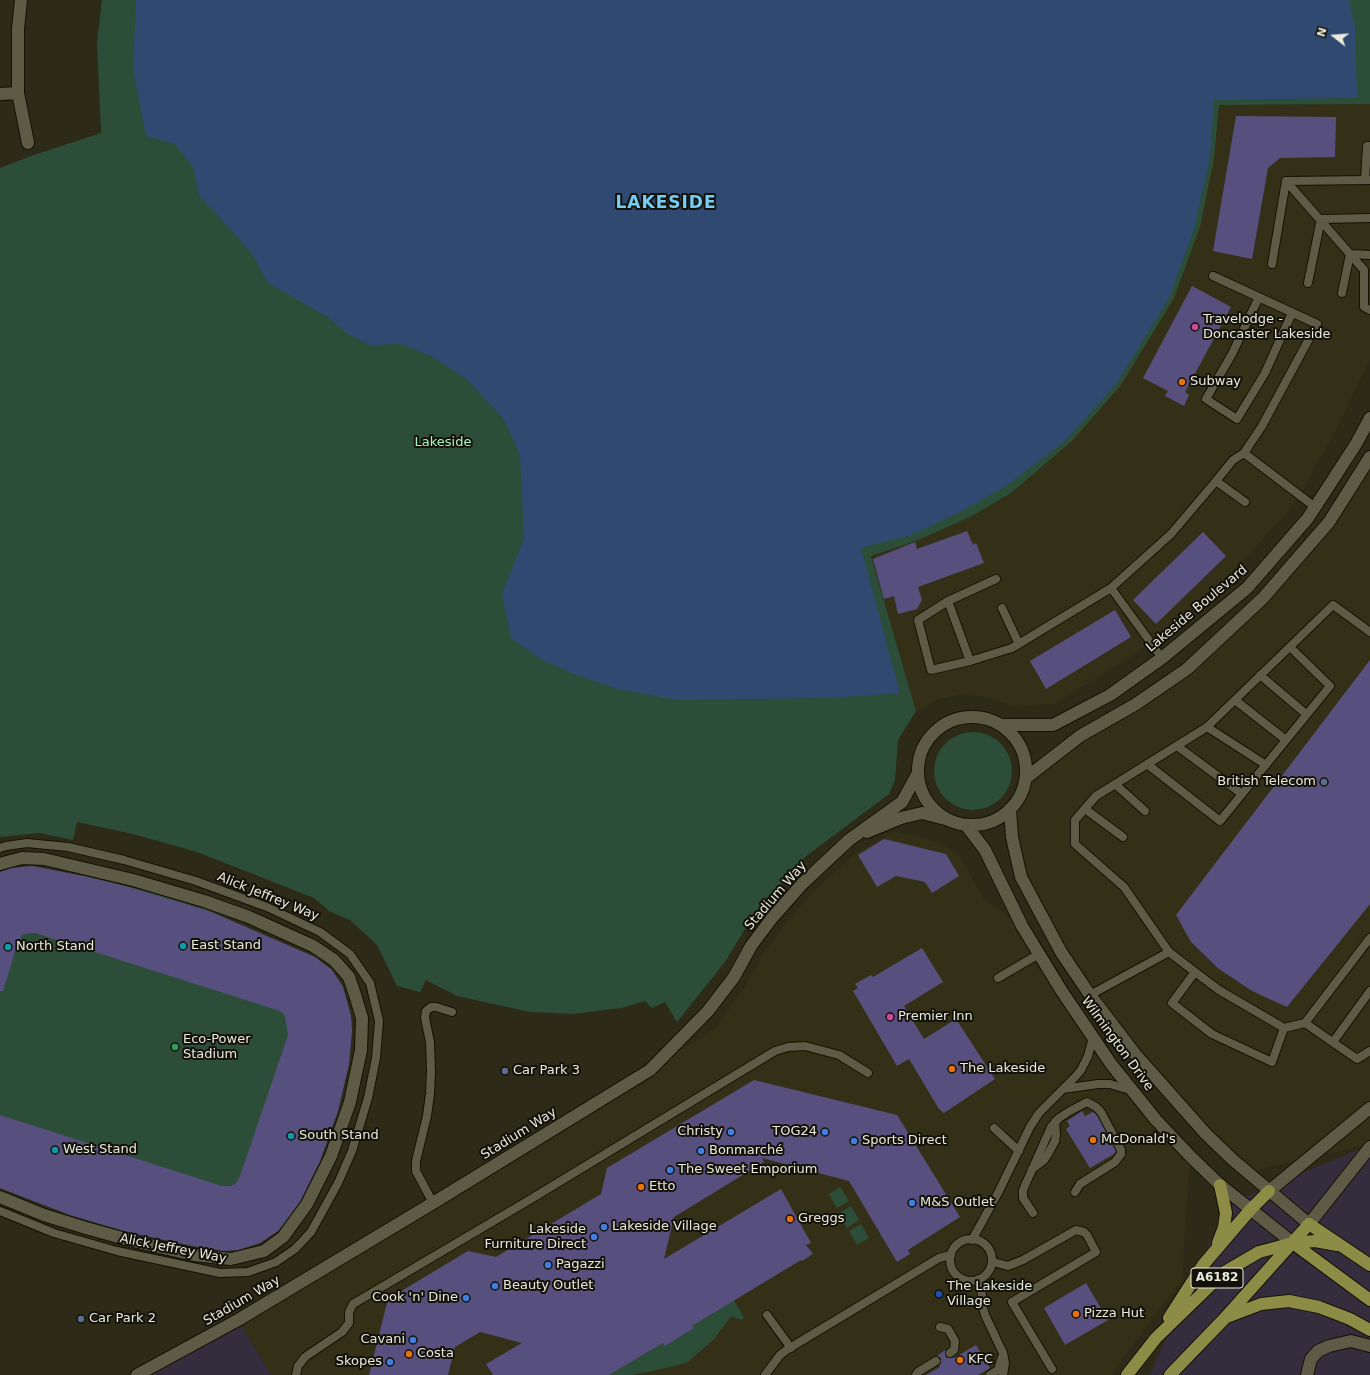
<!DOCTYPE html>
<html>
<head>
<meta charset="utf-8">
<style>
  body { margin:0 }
  #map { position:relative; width:1370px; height:1375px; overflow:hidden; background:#2d2a18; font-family:"DejaVu Sans",sans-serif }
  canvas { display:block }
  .north { position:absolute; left:1314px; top:16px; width:40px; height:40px; -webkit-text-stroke:3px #13120a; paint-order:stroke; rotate:287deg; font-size:11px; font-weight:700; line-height:16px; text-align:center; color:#eae9dd }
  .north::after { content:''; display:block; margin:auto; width:14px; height:18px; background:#eae9dd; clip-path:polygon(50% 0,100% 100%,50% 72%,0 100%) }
</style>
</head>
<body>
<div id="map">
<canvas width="1370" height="1375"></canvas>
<div class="north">N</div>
</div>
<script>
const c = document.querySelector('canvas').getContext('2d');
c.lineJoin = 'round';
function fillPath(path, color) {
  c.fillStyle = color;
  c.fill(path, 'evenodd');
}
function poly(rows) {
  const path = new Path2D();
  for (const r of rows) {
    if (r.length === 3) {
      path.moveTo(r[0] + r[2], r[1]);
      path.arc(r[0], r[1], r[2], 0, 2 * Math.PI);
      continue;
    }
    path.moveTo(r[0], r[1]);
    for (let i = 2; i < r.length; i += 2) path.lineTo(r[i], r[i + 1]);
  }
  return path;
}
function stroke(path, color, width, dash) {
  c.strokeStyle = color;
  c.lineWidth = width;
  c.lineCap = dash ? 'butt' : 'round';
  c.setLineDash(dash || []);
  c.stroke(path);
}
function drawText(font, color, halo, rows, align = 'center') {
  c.font = font + ' "DejaVu Sans",sans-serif';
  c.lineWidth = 4;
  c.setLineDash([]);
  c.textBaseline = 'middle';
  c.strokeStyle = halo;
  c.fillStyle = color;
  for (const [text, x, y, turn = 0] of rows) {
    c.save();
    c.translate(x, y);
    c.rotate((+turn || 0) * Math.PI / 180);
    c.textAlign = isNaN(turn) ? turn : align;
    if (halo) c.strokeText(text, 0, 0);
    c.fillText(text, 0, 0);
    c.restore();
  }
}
const built = poly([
  [1370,104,1370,360,1333,436,1299,495,1279,522,1219,586,1152,642,1124,661,1054,704,1013,706,987,697,962,694,938,699,923,709,916,711,871,556,919,540,972,516,1011,493,1214,159,1219,105],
  [1370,457,1370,1144,1248,1172,1090,995,1021,877,1010,809,1026,778,1187,669,1329,522],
  [894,831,938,842,960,856,984,899,1022,926,1111,1064,1190,1156,1182,1279,1111,1375,271,1375,238,1320,650,1070,715,1028,743,990,766,949,809,895,857,852]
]);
const industrial = poly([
  [1370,1145,1370,1375,1150,1375,1227,1204],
  [238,1320,271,1375,137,1375]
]);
const green = poly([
  [102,0,1370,0,1370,104,1219,105,1214,159,1200,227,1174,298,1121,385,1072,441,1011,493,972,516,919,540,871,556,916,711,898,740,895,780,889,794,805,857,754,914,725,962,677,1022,665,1002,652,1008,645,1001,621,1008,573,1014,530,1012,457,996,426,980,420,992,397,986,377,945,350,920,329,911,314,898,197,852,133,834,77,822,73,840,39,833,0,837,0,168,31,156,101,133,97,43],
  [973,771,39],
  [32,866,98,879,154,893,205,909,315,957,332,970,343,987,351,1016,352,1030,349,1064,338,1111,320,1161,295,1212,278,1231,256,1244,242,1249,223,1251,121,1231,70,1215,0,1188,0,872,10,869],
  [840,1187,849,1201,837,1208,829,1194],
  [851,1206,859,1220,847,1228,839,1213],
  [861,1224,869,1238,857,1245,849,1231],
  [734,1300,744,1318,741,1320,731,1316,714,1339,688,1362,675,1366,633,1375,609,1375,663,1343,665,1346,693,1328,692,1326]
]);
const water = poly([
  [136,0,1349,0,1355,26,1357,98,1214,100,1210,157,1194,229,1169,298,1116,384,1065,441,1006,486,962,511,911,535,861,548,900,693,831,698,677,700,618,689,574,674,541,659,511,638,502,594,524,538,520,455,503,418,465,378,431,356,401,344,371,345,348,334,326,316,268,283,251,252,199,195,193,167,175,144,146,136,133,69]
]);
const building = poly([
  [1236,116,1336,117,1335,157,1280,158,1268,168,1252,259,1213,251],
  [1192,286,1231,307,1185,392,1189,395,1184,406,1165,396,1168,391,1143,378],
  [967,531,973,545,976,543,984,563,918,587,922,600,917,609,898,614,894,596,884,599,873,559,915,542,917,549],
  [1203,532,1226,556,1156,624,1133,600],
  [1115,610,1131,637,1046,689,1030,661],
  [1370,660,1370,904,1287,1007,1252,991,1219,969,1191,942,1176,915],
  [884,839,946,854,959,876,932,893,925,882,896,876,877,887,858,855],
  [32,866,84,876,125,886,209,911,315,957,332,970,343,987,351,1016,352,1030,349,1064,338,1111,320,1161,301,1200,278,1231,260,1243,238,1250,224,1251,192,1246,132,1233,70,1215,0,1188,0,1115,222,1186,231,1186,236,1183,240,1176,288,1035,285,1016,280,1011,35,933,30,933,22,935,15,952,3,991,0,991,0,872,12,868],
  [922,948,943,982,904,1006,924,1039,956,1019,995,1079,944,1113,939,1109,909,1059,897,1066,853,991,858,988,855,984,871,975,873,977],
  [754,1080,897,1115,960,1217,908,1250,910,1254,897,1262,849,1181,762,1158,764,1162,674,1217,664,1259,781,1189,811,1243,806,1245,813,1254,802,1261,801,1260,692,1326,694,1328,665,1346,663,1343,609,1375,493,1375,486,1364,522,1343,480,1332,455,1347,448,1375,369,1375,388,1299,468,1251,496,1257,601,1194,607,1168],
  [1082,1111,1085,1116,1093,1112,1097,1115,1116,1151,1114,1154,1090,1168,1066,1129,1070,1126,1067,1121],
  [1086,1283,1108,1320,1065,1345,1044,1308],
  [976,1345,990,1368,978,1375,926,1375,940,1367,939,1366,941,1363,941,1358,937,1356,945,1350,946,1357,948,1358,954,1358]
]);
const service = poly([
  [1365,180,1367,146,1370,146],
  [1286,181,1364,270,1364,307,1370,310],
  [1286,181,1370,180],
  [1272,264,1286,181],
  [1213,276,1317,324,1262,426,1244,453,1233,460,1216,481],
  [1308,283,1321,219,1370,218],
  [1342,293,1350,254,1370,255],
  [1259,297,1232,354,1206,399,1237,419,1265,373,1292,313],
  [1244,453,1315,507],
  [996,579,948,601,970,661,1012,648,1111,588,1171,534,1216,481,1245,502],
  [1111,588,1162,658],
  [948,601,918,620,931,670,970,661],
  [1002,608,1019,644],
  [1260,675,1306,714],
  [1235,700,1286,740],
  [1207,727,1266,765],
  [1177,746,1242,794],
  [1147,764,1220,821,1330,686,1290,647],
  [1115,784,1145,811],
  [1085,809,1123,837],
  [0,848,6,846,27,843,68,847,124,860,196,881,267,907,320,932,350,954,370,983,379,1021,376,1058,368,1098,352,1151,338,1183,311,1232,295,1249,276,1262,248,1272,220,1273,117,1251,54,1233,0,1211],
  [1370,938,1305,1023,1357,1059,1370,1051],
  [1195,972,1172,1003,1212,1034,1272,1062,1284,1028,1219,990,1195,972,1169,952,1124,887,1075,844,1075,820,1096,796,1207,727,1333,605,1370,632],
  [998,978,1039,954],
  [1090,995,1169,952],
  [1284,1028,1305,1023],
  [1093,1037,1088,1056,1081,1070,1076,1076,1063,1089,1098,1084,1110,1084,1133,1091],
  [1333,1042,1370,991],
  [994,1128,1019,1151],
  [1032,1169,1044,1160,1048,1154,1055,1141,1056,1135,1055,1122],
  [433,1203,416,1171,416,1161,427,1116,430,1094,431,1070,430,1042,425,1018,426,1011,431,1007,436,1007,452,1012],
  [1033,1213,1023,1198,1023,1190,1051,1127,1059,1118,1070,1111,1087,1102,1096,1107,1101,1112,1121,1150,1121,1154,1115,1162,1080,1184,1075,1192],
  [971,1260,21],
  [972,1240,999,1191,1030,1127,1039,1113,1063,1089],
  [993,1262,1008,1266,1023,1260,1076,1230,1084,1232,1087,1235,1096,1252,1012,1302,1052,1369],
  [979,1279,982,1295,983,1308,985,1315,1003,1353,1005,1363,1003,1375],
  [767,1315,791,1348],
  [940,1327,948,1329,955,1341,954,1350,950,1353],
  [296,1375,298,1366,305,1357,342,1332,349,1323,349,1312,353,1304,531,1199,775,1051,788,1047,805,1046,839,1055,868,1073],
  [765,1375,780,1355,788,1349,939,1258,951,1255],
  [916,1375,918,1372,936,1361],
  [990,1375,998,1370,1002,1357]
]);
const pedestrian = poly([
  [0,864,22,858,44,859,133,880,204,901,249,917,313,946,334,960,349,977,356,998,362,1018,361,1050,350,1102,331,1156,307,1204,283,1237,264,1251,231,1259,194,1255,133,1241,86,1228,44,1215,0,1197]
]);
const minor = poly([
  [21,0,18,29,18,93,28,143],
  [0,94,18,93],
  [867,832,901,818,922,813,949,820],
  [1269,1191,1370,1108],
  [1309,1224,1370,1147],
  [137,1375,238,1320,433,1203,650,1070,708,1011,734,977,751,946,772,918,802,884,849,840,902,802,918,773],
  [1307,1375,1311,1359,1318,1351,1329,1346,1351,1341,1370,1346]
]);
const tertiary = poly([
  [972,771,54],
  [1001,725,1053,725,1110,695,1162,658,1247,588,1308,518,1356,444,1370,418],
  [1026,778,1080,736,1136,704,1187,669,1263,598,1329,522,1370,457],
  [1010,809,1012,837,1021,877,1061,952,1090,995,1135,1054,1206,1134,1233,1160,1309,1224],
  [966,825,985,850,1022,926,1061,990,1111,1064,1156,1120,1190,1156,1220,1185,1293,1243]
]);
const trunk = poly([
  [1218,1243,1224,1227,1226,1213,1220,1185],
  [1293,1243,1370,1300],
  [1227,1317,1261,1304,1289,1301,1319,1307,1350,1319,1370,1330],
  [1169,1318,1203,1265,1250,1210,1269,1191],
  [1127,1375,1156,1338,1223,1273,1259,1252,1293,1243,1315,1241,1337,1245],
  [1170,1375,1224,1319,1309,1224,1370,1265]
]);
const markers = [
  [1195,327,4,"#d1479c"],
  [1182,382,4,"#e8710a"],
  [1324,782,4,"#5c6f8a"],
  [183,946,4,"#0f9aa8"],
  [8,947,4,"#0f9aa8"],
  [890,1017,4,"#d1479c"],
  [175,1047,4,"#2e9e5b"],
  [952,1069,4,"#e8710a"],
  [505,1071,4,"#5c6f8a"],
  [731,1132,4,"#3f7fe0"],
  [825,1132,4,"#3f7fe0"],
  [291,1136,4,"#0f9aa8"],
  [1093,1140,4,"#e8710a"],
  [854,1141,4,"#3f7fe0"],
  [55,1150,4,"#0f9aa8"],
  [701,1151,4,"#3f7fe0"],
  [670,1170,4,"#3f7fe0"],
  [641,1187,4,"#e8710a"],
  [912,1203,4,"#3f7fe0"],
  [790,1219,4,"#e8710a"],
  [604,1227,4,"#3f7fe0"],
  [594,1237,4,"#3f7fe0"],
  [548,1265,4,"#3f7fe0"],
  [495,1286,4,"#3f7fe0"],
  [939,1294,4,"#1a4fb4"],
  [466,1298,4,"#3f7fe0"],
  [1076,1314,4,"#e8710a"],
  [81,1319,4,"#5c6f8a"],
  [413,1340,4,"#3f7fe0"],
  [409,1354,4,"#e8710a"],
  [960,1360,4,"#e8710a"],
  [390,1362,4,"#3f7fe0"]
];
const shields = [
  [1217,1278,52]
];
const shieldNames = [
  ["A6182",1217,1278]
];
const poiNames = [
  ["Travelodge -",1203,320],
  ["Doncaster Lakeside",1203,335],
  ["Subway",1190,382],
  ["British Telecom",1316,782,"right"],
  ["East Stand",191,946],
  ["North Stand",16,947],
  ["Premier Inn",898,1017],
  ["Eco-Power",183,1040],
  ["Stadium",183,1055],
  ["The Lakeside",960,1069],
  ["Car Park 3",513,1071],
  ["Christy",723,1132,"right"],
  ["TOG24",817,1132,"right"],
  ["South Stand",299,1136],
  ["McDonald's",1101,1140],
  ["Sports Direct",862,1141],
  ["West Stand",63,1150],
  ["Bonmarché",709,1151],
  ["The Sweet Emporium",678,1170],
  ["Etto",649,1187],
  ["M&S Outlet",920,1203],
  ["Greggs",798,1219],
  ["Lakeside Village",612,1227],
  ["Lakeside",586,1230,"right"],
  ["Furniture Direct",586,1245,"right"],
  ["Pagazzi",556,1265],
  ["Beauty Outlet",503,1286],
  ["The Lakeside",947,1287],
  ["Village",947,1302],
  ["Cook 'n' Dine",458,1298,"right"],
  ["Pizza Hut",1084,1314],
  ["Car Park 2",89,1319],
  ["Cavani",405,1340,"right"],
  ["Costa",417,1354],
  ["KFC",968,1360],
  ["Skopes",382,1362,"right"]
];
const parkNames = [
  ["Lakeside",443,443]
];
const streetNames = [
  ["Lakeside Boulevard",1197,609,-40],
  ["Stadium Way",776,896,-49],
  ["Alick Jeffrey Way",268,897,22],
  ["Wilmington Drive",1117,1044,54],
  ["Stadium Way",519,1134,-32],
  ["Alick Jeffrey Way",173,1249,11],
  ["Stadium Way",242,1301,-30]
];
const districtNames = [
  ["LAKESIDE",666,204]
];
fillPath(built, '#343017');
fillPath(industrial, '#342d3d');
fillPath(green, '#2c4d37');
fillPath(water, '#304971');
fillPath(building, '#57507e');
stroke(service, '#151203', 10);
stroke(pedestrian, '#151203', 14);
stroke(minor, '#151203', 14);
stroke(tertiary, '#151203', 14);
stroke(trunk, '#151203', 14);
stroke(service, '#5d5a46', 8);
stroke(pedestrian, '#5d5a46', 12);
stroke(minor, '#5d5a46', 12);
stroke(tertiary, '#5d5a46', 12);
stroke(trunk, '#8c8c47', 12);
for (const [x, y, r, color] of markers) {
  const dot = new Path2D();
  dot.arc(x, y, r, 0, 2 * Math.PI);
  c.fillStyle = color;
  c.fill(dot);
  stroke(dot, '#13120a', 1.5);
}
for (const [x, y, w] of shields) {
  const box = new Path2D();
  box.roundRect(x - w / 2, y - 10, w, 20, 3);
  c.fillStyle = '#13120a';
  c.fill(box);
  stroke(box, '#eae9dd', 1);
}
drawText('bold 12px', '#eae9dd', null, shieldNames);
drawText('13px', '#eae9dd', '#13120a', poiNames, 'left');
drawText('13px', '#aaf6c1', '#13120a', parkNames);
drawText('13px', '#eae9dd', '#13120a', streetNames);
c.letterSpacing = '1px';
drawText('bold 17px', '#77ccf4', '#13120a', districtNames);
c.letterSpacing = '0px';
</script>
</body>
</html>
